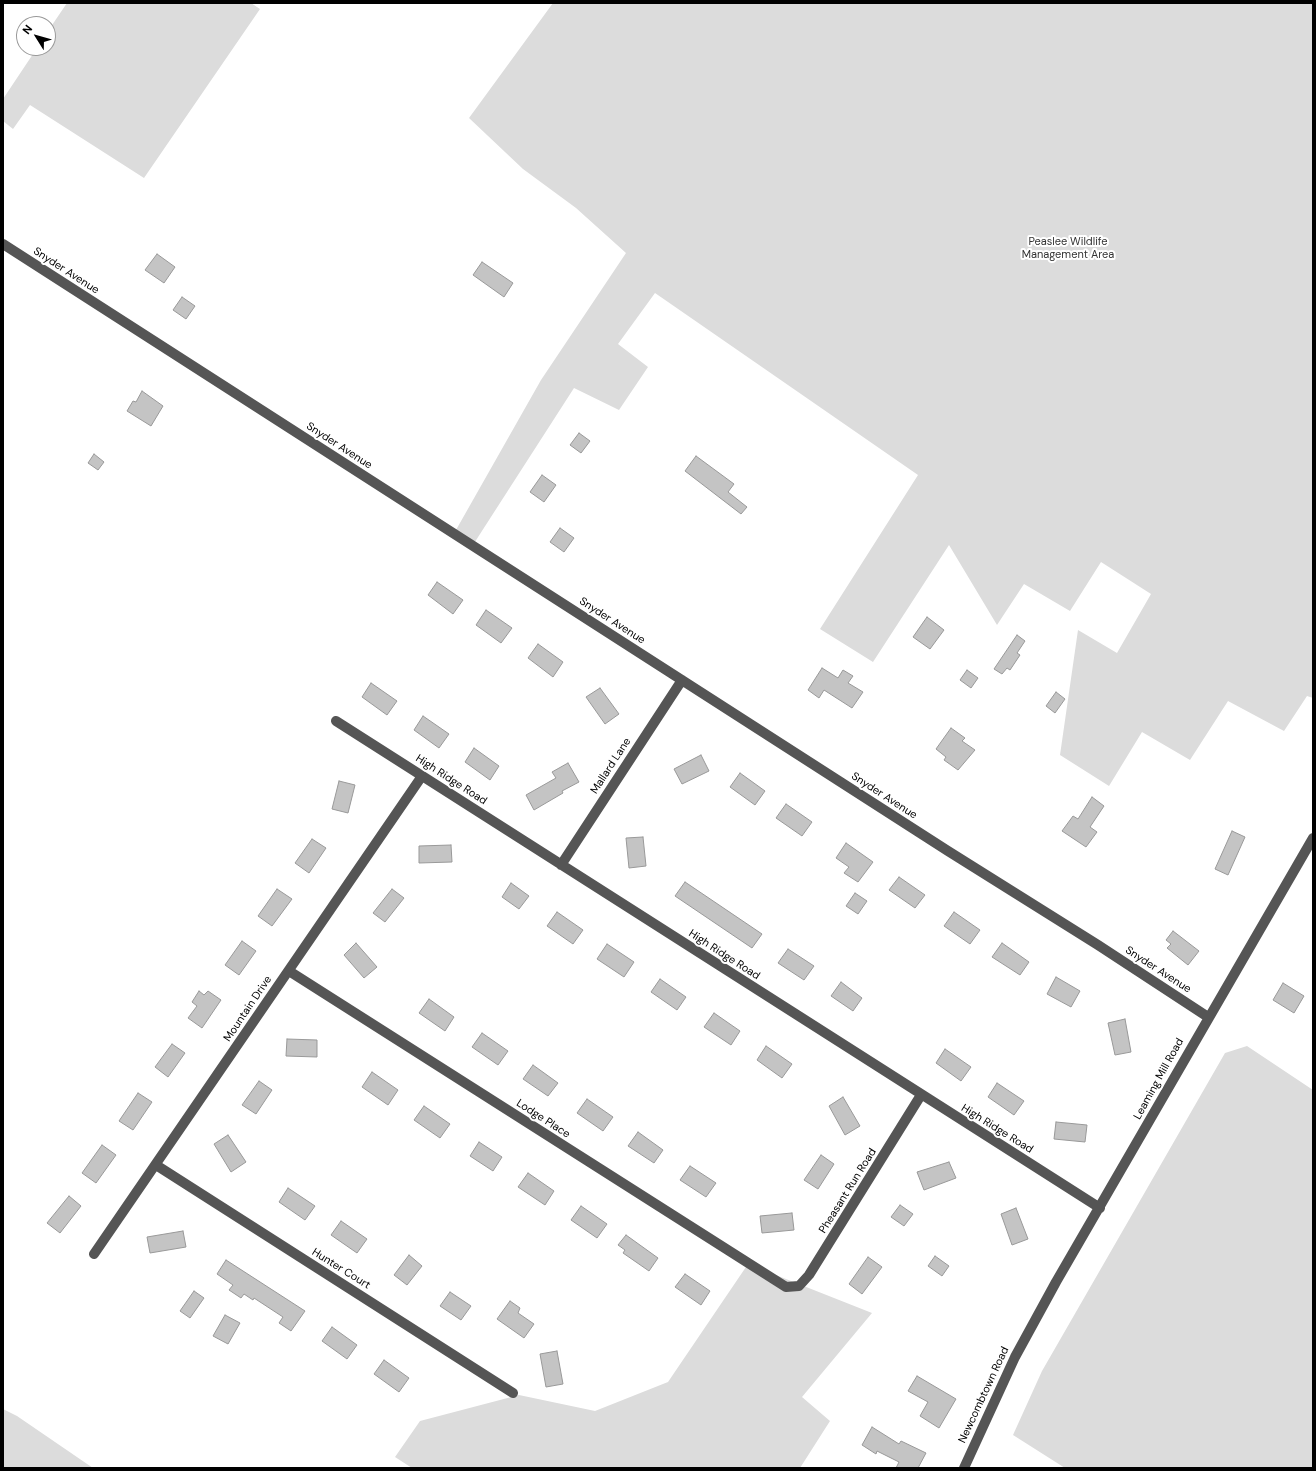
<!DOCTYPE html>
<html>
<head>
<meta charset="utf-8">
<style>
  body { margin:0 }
  #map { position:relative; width:1316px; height:1471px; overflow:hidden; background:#fff; font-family:"DM Sans",sans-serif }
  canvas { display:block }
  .frame { position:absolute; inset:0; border:4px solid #000; pointer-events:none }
  .north { position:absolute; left:16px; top:16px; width:40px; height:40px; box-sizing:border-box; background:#fff; border:1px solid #999; border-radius:50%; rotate:307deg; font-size:11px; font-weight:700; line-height:16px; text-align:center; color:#000 }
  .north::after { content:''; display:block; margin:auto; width:14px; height:18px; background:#000; clip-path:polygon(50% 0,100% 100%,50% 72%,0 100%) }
</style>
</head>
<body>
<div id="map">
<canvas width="1316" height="1471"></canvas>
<div class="frame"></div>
<div class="north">N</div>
</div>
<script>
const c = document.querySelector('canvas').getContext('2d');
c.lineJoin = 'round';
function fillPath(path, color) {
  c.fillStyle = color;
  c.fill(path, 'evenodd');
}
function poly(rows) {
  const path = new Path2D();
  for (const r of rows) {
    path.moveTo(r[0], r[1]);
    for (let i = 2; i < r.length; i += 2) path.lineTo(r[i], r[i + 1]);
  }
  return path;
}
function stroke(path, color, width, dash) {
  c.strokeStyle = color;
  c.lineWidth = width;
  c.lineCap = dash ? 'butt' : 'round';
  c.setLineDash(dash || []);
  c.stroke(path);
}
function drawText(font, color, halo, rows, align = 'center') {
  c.font = font + ' "DM Sans",sans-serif';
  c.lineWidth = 4;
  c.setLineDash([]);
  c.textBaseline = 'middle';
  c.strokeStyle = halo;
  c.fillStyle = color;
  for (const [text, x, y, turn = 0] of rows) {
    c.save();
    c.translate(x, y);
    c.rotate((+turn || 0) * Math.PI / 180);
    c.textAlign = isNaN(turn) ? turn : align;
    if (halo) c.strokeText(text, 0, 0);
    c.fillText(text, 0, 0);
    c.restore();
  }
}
const green = poly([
  [67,3,251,3,260,9,144,178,30,105,13,129,3,121,3,99,37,48,48,48,48,31],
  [553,3,1313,3,1313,698,1307,696,1284,731,1228,701,1190,760,1142,732,1109,786,1060,755,1078,630,1117,653,1151,594,1101,562,1070,611,1024,584,997,625,949,545,873,662,820,629,918,475,655,293,618,344,648,367,619,410,574,388,471,548,452,537,541,380,626,253,576,208,523,169,469,118],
  [1247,1046,1313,1090,1313,1468,1065,1468,1013,1435,1042,1371,1225,1053],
  [748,1264,872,1313,802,1397,830,1421,800,1468,412,1468,395,1457,420,1421,519,1395,595,1411,668,1382],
  [3,1409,17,1416,93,1468,3,1468]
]);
const building = poly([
  [157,254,175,267,164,283,145,270,157,254],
  [482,262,513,283,504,297,473,275,482,262],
  [182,297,195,306,186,319,173,310,182,297],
  [142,391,163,406,151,426,127,411,133,401,136,402,142,391],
  [579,433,590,441,581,453,570,445,579,433],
  [94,454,104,462,98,470,88,463,94,454],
  [696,456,734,484,728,492,747,507,741,514,685,471,696,456],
  [542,475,556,485,544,502,530,492,542,475],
  [560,528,574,538,564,552,550,542,560,528],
  [437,582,463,600,453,614,428,595,437,582],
  [486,610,512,628,501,643,476,625,486,610],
  [927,617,944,630,930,649,913,637,927,617],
  [1017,635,1025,641,1017,653,1020,655,1010,670,1007,668,1002,674,994,669,1017,635],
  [538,644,563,662,553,677,528,658,538,644],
  [822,668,838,678,843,670,853,676,848,683,863,692,852,708,824,690,819,698,808,690,822,668],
  [967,670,978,678,971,688,960,680,967,670],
  [371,683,397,701,387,715,362,697,371,683],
  [600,688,619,714,605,724,586,697,600,688],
  [1056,692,1065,699,1055,713,1046,706,1056,692],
  [423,716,449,734,439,748,414,730,423,716],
  [951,728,965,738,962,741,975,750,958,770,944,760,946,757,936,749,951,728],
  [474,748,499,766,490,780,465,762,474,748],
  [701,755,709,771,682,784,674,769,701,755],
  [568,763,579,782,562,791,563,793,534,810,526,795,556,778,552,772,568,763],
  [740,773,765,791,755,805,730,787,740,773],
  [339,781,355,785,348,813,332,809,339,781],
  [1092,797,1104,806,1090,827,1097,832,1086,847,1062,831,1073,816,1078,819,1092,797],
  [786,804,812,822,802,836,776,818,786,804],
  [1232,831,1245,837,1228,875,1215,869,1232,831],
  [643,837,646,866,629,868,626,838,643,837],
  [312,839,326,848,309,873,295,863,312,839],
  [846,843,873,862,858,882,844,873,849,867,836,858,846,843],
  [451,845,452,862,419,863,419,846,451,845],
  [899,877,925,895,915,908,889,890,899,877],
  [685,882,762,934,752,948,675,896,685,882],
  [511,883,529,896,519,909,502,897,511,883],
  [277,889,292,899,272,926,258,916,277,889],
  [392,889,404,898,385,922,373,913,392,889],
  [855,893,867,901,858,914,846,906,855,893],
  [557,912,583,930,573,944,547,926,557,912],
  [954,912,980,930,970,944,944,926,954,912],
  [1173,931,1199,951,1188,965,1167,948,1171,944,1166,940,1173,931],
  [242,941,256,951,239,975,225,965,242,941],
  [356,943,377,967,364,978,344,955,356,943],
  [1002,943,1029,962,1020,975,992,957,1002,943],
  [607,944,634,962,624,977,597,959,607,944],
  [788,949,814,966,804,980,778,963,788,949],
  [1056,977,1080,991,1071,1007,1047,994,1056,977],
  [660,979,686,997,677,1010,651,992,660,979],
  [841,982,862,998,853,1011,831,996,841,982],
  [1283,983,1304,996,1294,1013,1273,1000,1283,983],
  [199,991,204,995,208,991,221,1000,202,1028,188,1018,197,1006,192,1002,199,991],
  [429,999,454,1017,445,1031,419,1013,429,999],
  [714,1013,740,1031,731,1045,704,1027,714,1013],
  [1125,1019,1131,1052,1115,1055,1108,1023,1125,1019],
  [482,1033,508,1051,498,1065,472,1047,482,1033],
  [287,1039,317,1040,317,1057,286,1056,287,1039],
  [172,1044,185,1053,168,1077,155,1067,172,1044],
  [766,1046,792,1064,782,1078,757,1060,766,1046],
  [945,1049,971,1067,961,1081,936,1063,945,1049],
  [533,1065,558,1083,548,1096,523,1079,533,1065],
  [372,1072,398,1090,388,1105,362,1087,372,1072],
  [259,1081,272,1090,256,1114,242,1105,259,1081],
  [997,1083,1024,1101,1014,1115,988,1097,997,1083],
  [138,1093,152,1102,133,1130,119,1121,138,1093],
  [843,1097,860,1126,845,1135,829,1106,843,1097],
  [587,1099,613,1117,603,1131,577,1113,587,1099],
  [424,1106,450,1124,440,1138,414,1120,424,1106],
  [1056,1122,1087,1125,1085,1142,1054,1139,1056,1122],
  [638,1132,663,1150,654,1163,628,1146,638,1132],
  [228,1135,246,1162,231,1172,214,1144,228,1135],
  [479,1142,502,1157,493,1171,470,1156,479,1142],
  [102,1145,116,1155,96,1183,82,1173,102,1145],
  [821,1155,834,1164,818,1189,804,1180,821,1155],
  [949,1162,956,1178,924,1190,917,1172,949,1162],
  [690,1166,716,1183,706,1197,680,1180,690,1166],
  [528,1173,554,1191,545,1205,518,1187,528,1173],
  [288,1188,315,1206,305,1220,279,1202,288,1188],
  [69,1196,81,1206,60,1233,47,1223,69,1196],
  [900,1205,913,1214,904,1226,891,1217,900,1205],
  [581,1206,607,1224,597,1238,571,1220,581,1206],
  [1016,1208,1028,1239,1012,1245,1001,1214,1016,1208],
  [792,1213,794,1230,762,1233,760,1216,792,1213],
  [341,1221,367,1239,357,1253,331,1235,341,1221],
  [183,1231,186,1247,150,1253,147,1237,183,1231],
  [626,1235,658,1258,649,1271,623,1253,625,1250,618,1245,626,1235],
  [409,1255,422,1266,407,1285,394,1275,409,1255],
  [935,1256,949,1266,942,1276,928,1266,935,1256],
  [868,1257,882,1267,862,1294,849,1284,868,1257],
  [226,1260,305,1311,291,1331,279,1323,283,1317,254,1298,253,1300,244,1294,241,1298,229,1290,233,1285,217,1274,226,1260],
  [685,1274,710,1291,701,1305,675,1287,685,1274],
  [194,1291,204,1298,190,1318,180,1311,194,1291],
  [450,1292,471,1306,461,1320,440,1306,450,1292],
  [510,1301,520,1308,518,1313,534,1324,524,1338,497,1319,510,1301],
  [225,1315,240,1323,228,1344,213,1336,225,1315],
  [332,1327,357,1345,347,1359,322,1341,332,1327],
  [557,1351,563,1384,546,1387,540,1354,557,1351],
  [384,1360,409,1378,399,1392,374,1374,384,1360],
  [917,1376,956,1399,939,1428,920,1416,928,1402,908,1391,917,1376],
  [872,1427,899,1444,901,1441,926,1453,918,1468,896,1468,899,1462,877,1451,876,1454,862,1445,872,1427]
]);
const minor = poly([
  [3,244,948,851,1098,945,1208,1017],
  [336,721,1100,1208],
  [561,865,682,680],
  [289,971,786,1287,799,1286,809,1275,921,1095],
  [156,1165,513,1393],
  [94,1254,422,776],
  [964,1468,1015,1357,1056,1282,1313,838]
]);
const parkNames = [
  ["Peaslee Wildlife",1068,242],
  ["Management Area",1068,255]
];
const streetNames = [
  ["Snyder Avenue",66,271,33],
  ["Snyder Avenue",339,446,33],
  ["Snyder Avenue",612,621,33],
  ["Mallard Lane",611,766,-57],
  ["High Ridge Road",451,780,33],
  ["Snyder Avenue",884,796,33],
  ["High Ridge Road",724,955,33],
  ["Snyder Avenue",1158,970,33],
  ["Mountain Drive",248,1009,-56],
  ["Leaming Mill Road",1159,1079,-61],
  ["Lodge Place",543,1119,33],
  ["High Ridge Road",997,1129,32],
  ["Pheasant Run Road",848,1191,-58],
  ["Hunter Court",341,1269,32],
  ["Newcombtown Road",984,1395,-65]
];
fillPath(green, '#dcdcdc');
fillPath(building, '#c4c4c4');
stroke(building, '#999', 1);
stroke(minor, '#555', 10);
drawText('11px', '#333', '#fff', parkNames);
drawText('11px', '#000', '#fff', streetNames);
</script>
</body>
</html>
